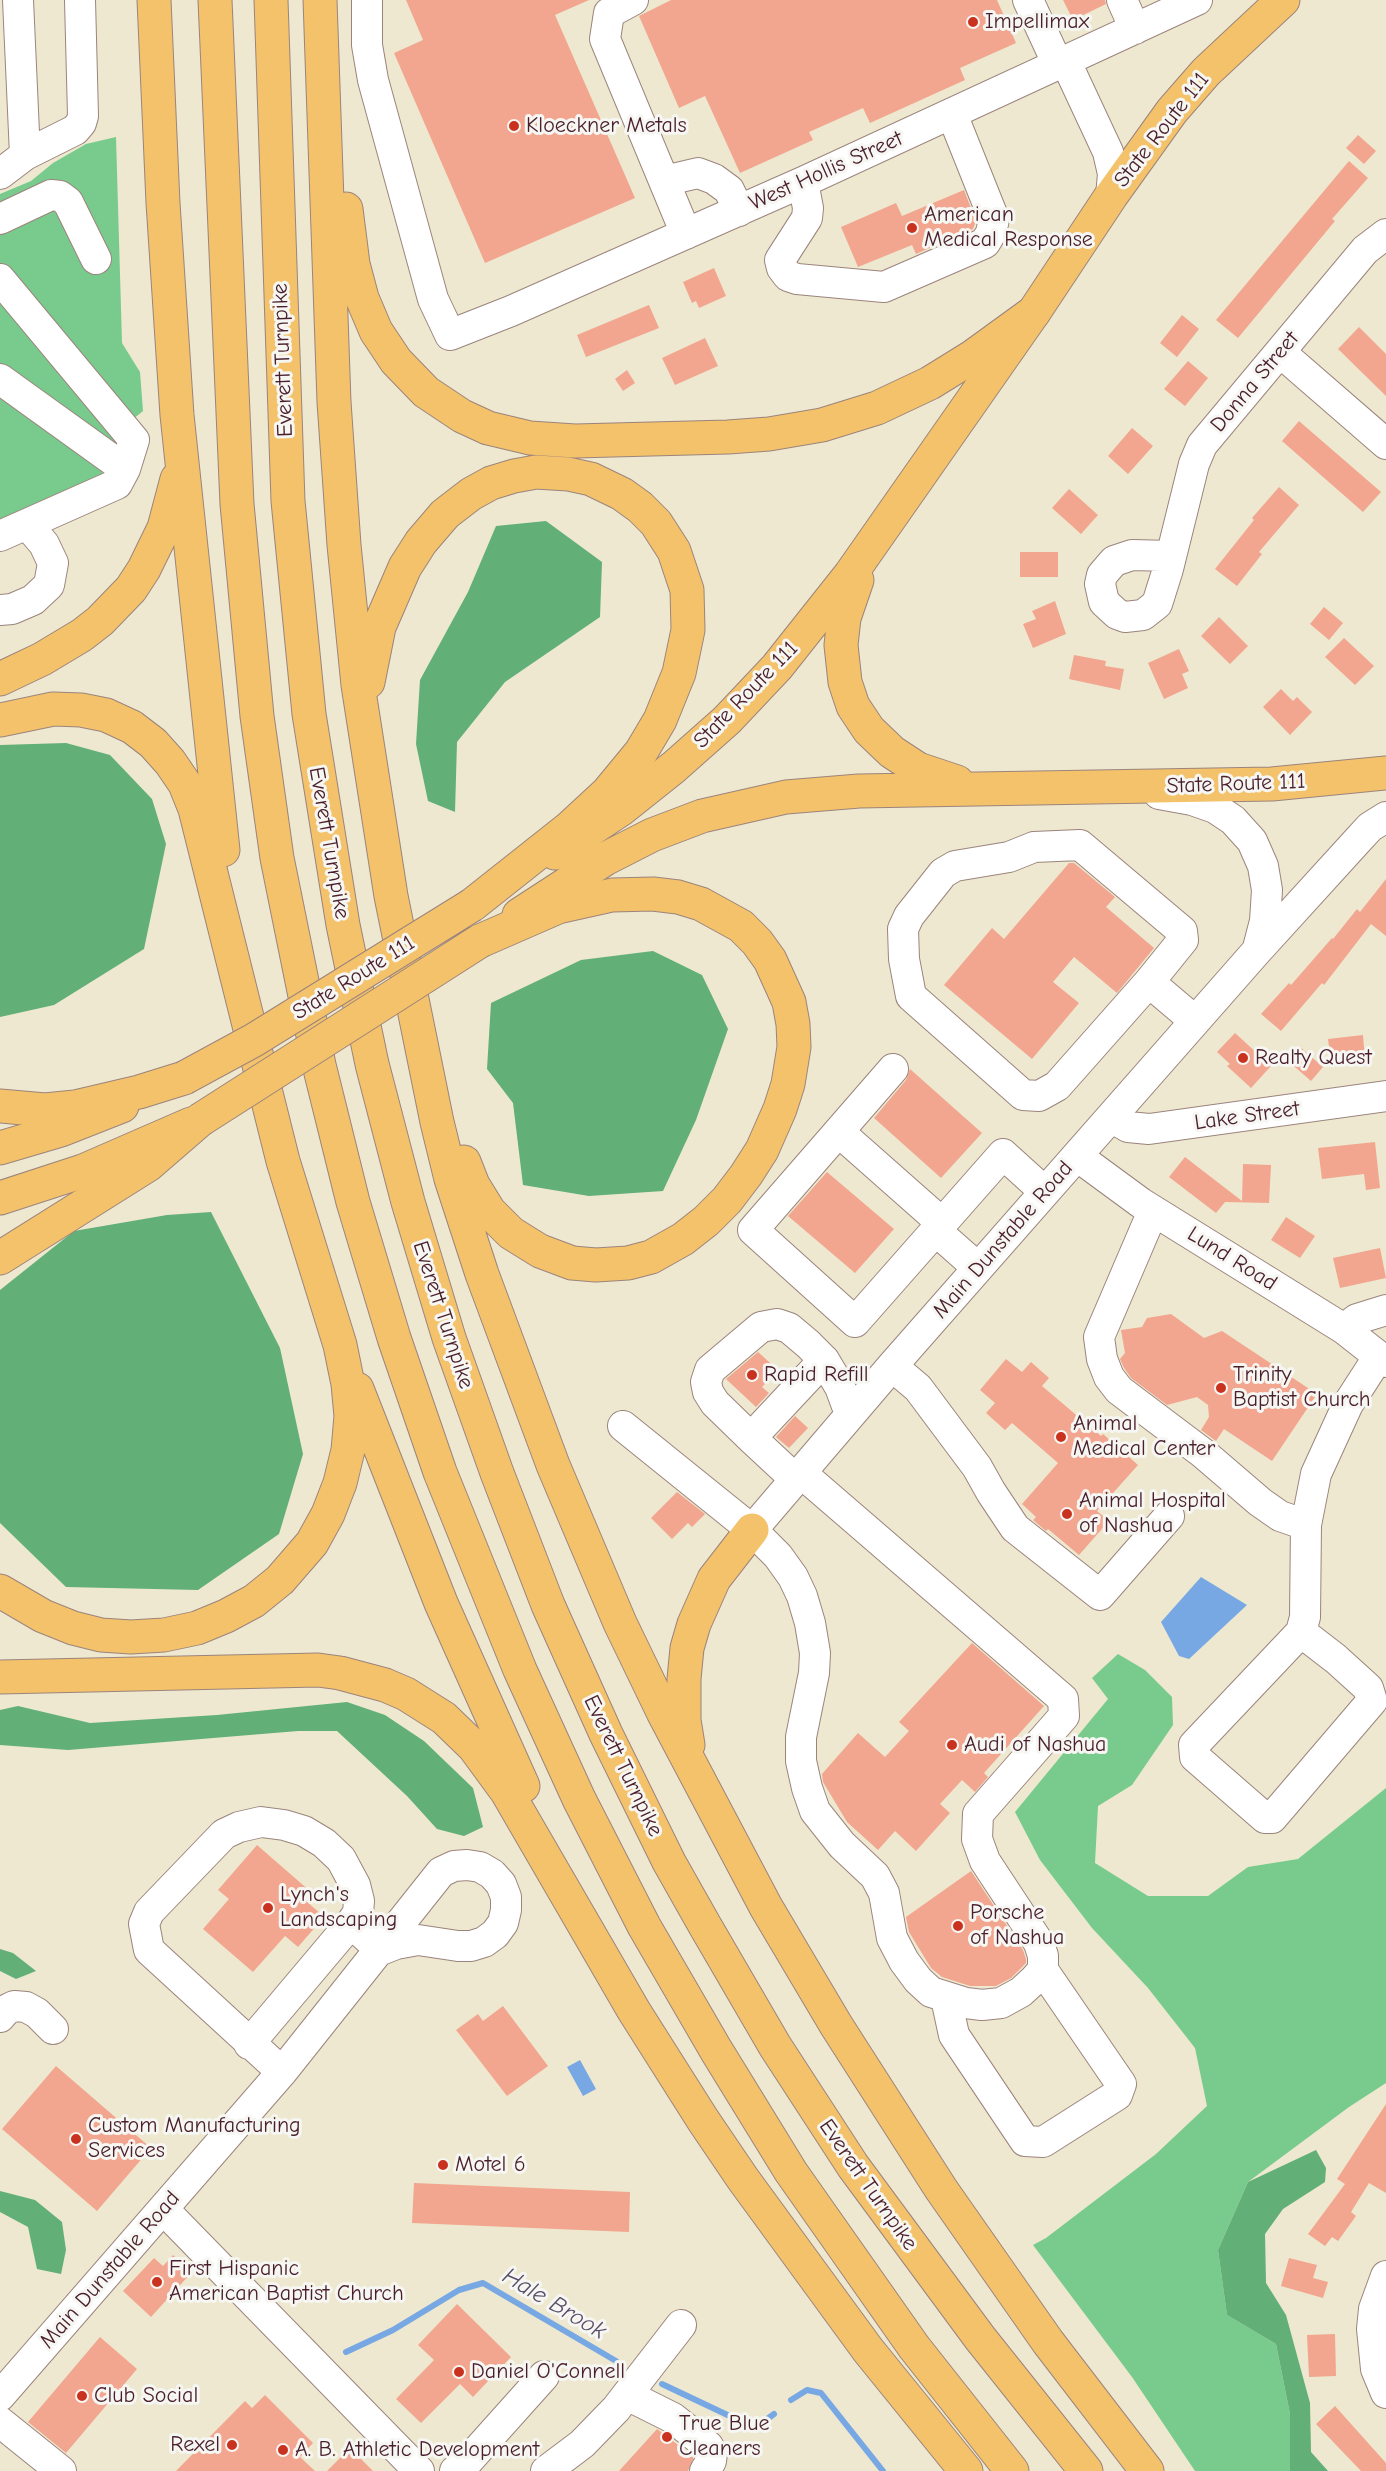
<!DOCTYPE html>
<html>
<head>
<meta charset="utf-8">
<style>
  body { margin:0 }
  canvas { display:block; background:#ede8cf }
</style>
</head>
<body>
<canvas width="1386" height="2471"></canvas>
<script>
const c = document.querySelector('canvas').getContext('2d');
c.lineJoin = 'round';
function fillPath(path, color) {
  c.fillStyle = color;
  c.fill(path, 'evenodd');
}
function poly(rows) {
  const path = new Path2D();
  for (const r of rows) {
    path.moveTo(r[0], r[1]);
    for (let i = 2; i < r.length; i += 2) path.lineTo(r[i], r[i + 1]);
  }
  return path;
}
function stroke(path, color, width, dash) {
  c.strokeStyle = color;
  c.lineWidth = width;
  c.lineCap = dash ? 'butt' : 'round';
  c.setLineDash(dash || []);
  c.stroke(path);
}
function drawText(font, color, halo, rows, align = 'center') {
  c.font = font + ' "Comic Neue",sans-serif';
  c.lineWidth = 6;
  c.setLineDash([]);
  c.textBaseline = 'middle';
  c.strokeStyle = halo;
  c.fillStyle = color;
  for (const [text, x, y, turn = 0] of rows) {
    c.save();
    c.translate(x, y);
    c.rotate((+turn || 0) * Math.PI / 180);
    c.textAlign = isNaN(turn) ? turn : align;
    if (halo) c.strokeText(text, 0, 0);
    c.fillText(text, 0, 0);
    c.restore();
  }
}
const green = poly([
  [116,137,122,343,140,372,143,411,127,424,111,448,0,370,0,194,31,181,53,163,86,144],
  [0,392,105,467,102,474,0,519],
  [1118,1654,1145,1670,1172,1697,1173,1725,1132,1785,1098,1806,1095,1863,1148,1896,1208,1896,1248,1867,1298,1859,1386,1788,1386,2083,1349,2107,1248,2182,1218,2250,1227,2315,1276,2344,1290,2414,1290,2471,1195,2471,1132,2377,1033,2245,1046,2238,1156,2154,1207,2106,1195,2048,1148,1988,1092,1928,1040,1860,1015,1812,1108,1699,1092,1678]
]);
const forest = poly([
  [546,521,602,562,600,617,505,682,457,742,455,812,428,801,416,744,420,680,468,592,496,526],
  [66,743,110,755,152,799,166,844,144,949,54,1005,0,1017,0,745],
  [653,951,702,975,728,1029,696,1120,663,1191,589,1196,523,1185,513,1103,487,1069,491,1003,581,960],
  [211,1212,280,1348,303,1454,279,1534,198,1590,66,1587,0,1523,0,1290,74,1231,167,1215],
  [347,1702,385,1715,424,1741,473,1788,483,1827,464,1836,437,1829,407,1796,337,1731,298,1731,68,1750,0,1745,0,1710,18,1706,90,1723,217,1715],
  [0,1949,13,1953,36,1971,16,1979,0,1971],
  [1316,2150,1326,2168,1325,2182,1283,2209,1265,2234,1266,2283,1286,2315,1310,2403,1311,2452,1328,2471,1290,2471,1290,2414,1276,2344,1227,2315,1218,2250,1248,2182],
  [0,2191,35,2200,62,2222,66,2250,61,2274,37,2269,28,2227,0,2212]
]);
const water = poly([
  [1201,1577,1247,1605,1189,1659,1179,1656,1161,1622],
  [580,2060,596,2089,583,2096,567,2067]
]);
const stream = poly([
  [346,2352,393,2330,459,2290,483,2283,616,2361],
  [662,2384,755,2428,774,2414],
  [791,2400,807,2390,821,2393,883,2471]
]);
const building = poly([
  [406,0,589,0,555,15,635,198,485,263,394,53,423,40],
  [671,0,997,0,1016,43,960,68,965,80,870,123,863,108,809,132,813,140,740,173,705,96,679,108,639,16],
  [1063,0,1105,0,1106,4,1073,20],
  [1358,135,1376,151,1364,164,1346,148],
  [1349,161,1368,178,1332,219,1335,221,1238,338,1216,320],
  [964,190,976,221,973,229,916,254,912,245,858,267,841,227,896,203,902,216],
  [714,268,726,296,699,308,696,301,692,303,683,282],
  [649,305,659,328,586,357,577,335],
  [1182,315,1199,329,1177,357,1160,343],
  [1359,327,1386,354,1386,396,1338,349],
  [705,338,718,366,675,385,662,358],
  [1188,361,1208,378,1185,406,1164,389],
  [627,370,635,383,623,391,615,379],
  [1299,421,1381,492,1363,512,1282,441],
  [1132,428,1153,446,1128,474,1108,456],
  [1279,487,1299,505,1259,552,1262,554,1237,586,1215,569,1254,520,1252,518],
  [1069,489,1098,515,1081,534,1052,508],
  [1020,552,1058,552,1058,577,1020,577],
  [1055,601,1066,634,1033,648,1023,624,1036,619,1032,611],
  [1324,607,1343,623,1329,640,1310,624],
  [1219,617,1248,646,1230,664,1201,636],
  [1344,638,1374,666,1355,685,1325,657],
  [1179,649,1189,671,1182,674,1188,688,1164,699,1148,663],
  [1074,655,1106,661,1105,666,1124,669,1120,690,1069,679],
  [1281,689,1293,701,1297,697,1312,712,1290,735,1263,707],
  [1069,863,1074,863,1115,897,1106,907,1154,948,1117,993,1074,957,1053,982,1079,1003,1032,1059,944,985,992,928,1004,939],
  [1386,879,1386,936,1371,924,1324,985,1322,983,1281,1031,1261,1014,1289,983,1291,985,1332,938,1333,939,1357,909,1360,912],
  [1235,1033,1271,1066,1251,1088,1227,1066,1230,1064,1217,1052],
  [1363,1035,1365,1060,1331,1063,1328,1039],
  [1299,1046,1323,1067,1311,1081,1287,1060],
  [910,1069,982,1133,941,1178,874,1118,906,1080],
  [1375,1142,1380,1188,1366,1190,1364,1174,1322,1179,1318,1148],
  [1185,1157,1242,1201,1243,1164,1271,1165,1269,1203,1225,1202,1216,1213,1169,1177],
  [827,1172,894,1229,855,1273,788,1216],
  [1286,1217,1315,1236,1300,1258,1271,1240],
  [1380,1248,1386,1278,1340,1288,1333,1258],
  [1171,1314,1204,1338,1222,1331,1317,1394,1272,1461,1224,1429,1216,1441,1201,1430,1209,1417,1208,1405,1197,1397,1167,1405,1131,1378,1124,1368,1120,1359,1125,1353,1121,1330,1142,1327,1147,1318],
  [758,1352,778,1370,762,1387,769,1393,756,1407,726,1379],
  [1006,1359,1022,1372,1031,1362,1049,1378,1042,1386,1101,1436,1103,1434,1138,1465,1097,1511,1109,1521,1079,1555,1048,1529,1046,1531,1033,1520,1036,1517,1022,1504,1058,1463,1012,1423,1005,1430,986,1413,995,1403,980,1390],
  [795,1416,808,1428,789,1448,776,1437],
  [677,1492,705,1514,692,1527,688,1523,672,1539,651,1518],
  [972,1643,1044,1706,984,1773,988,1777,975,1792,962,1780,940,1804,950,1813,916,1851,895,1831,878,1850,847,1822,823,1782,822,1774,858,1733,885,1757,909,1731,899,1722],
  [257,1845,311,1892,304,1899,324,1917,298,1947,285,1936,253,1972,203,1929,229,1899,218,1890],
  [971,1871,1023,1950,1026,1959,1026,1963,1011,1978,996,1986,970,1986,942,1977,931,1968,909,1932,906,1917],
  [503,2006,548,2066,507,2096,456,2030,478,2014,483,2021],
  [56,2066,151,2148,97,2211,2,2129],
  [1386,2104,1386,2193,1369,2183,1351,2212,1356,2216,1338,2241,1332,2237,1325,2246,1308,2234,1345,2184,1337,2179],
  [414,2183,630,2192,629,2232,412,2223],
  [173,2255,192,2272,151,2317,123,2291,154,2258,163,2266],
  [1289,2258,1317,2265,1313,2278,1328,2282,1323,2298,1281,2286],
  [457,2304,511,2357,473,2397,460,2384,421,2423,396,2399,434,2360,418,2345],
  [1335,2334,1336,2376,1309,2377,1307,2335],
  [100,2337,137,2369,66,2453,28,2422],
  [265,2395,313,2443,300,2457,315,2471,176,2471,245,2401,252,2408],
  [1335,2406,1386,2463,1386,2471,1361,2471,1316,2424],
  [657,2429,694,2457,688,2471,619,2471],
  [350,2448,373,2471,327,2471]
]);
const minor = poly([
  [18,0,25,155],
  [367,0,367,45,373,80,433,299,450,335,511,311,803,182,1197,0],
  [633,0,609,13,605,39,686,234],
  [1028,0,1058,65],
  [1122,0,1135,29],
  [1066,62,1108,152,1113,174,1111,196],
  [0,174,25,155,75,130,81,123,83,116,80,0],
  [664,181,698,173,714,179,729,190,739,211],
  [803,182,808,208,807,218,780,260,782,268,788,276,797,279,884,287,985,243,991,233,994,219,952,114],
  [0,219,51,195,60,196,68,202,96,259],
  [0,279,134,440,125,469,117,484,0,536],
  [1280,352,1386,444],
  [0,379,125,469],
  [1171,556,1132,555,1114,561,1102,575,1100,584,1104,602,1117,614,1125,617,1143,615,1157,604,1168,569,1194,464,1202,445,1365,250,1386,234],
  [0,610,12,609,33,600,49,585,53,563,44,544,27,524],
  [1159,794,1192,800,1215,808,1233,820,1252,841,1263,866,1267,890,1265,921,1258,948],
  [1149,982,1183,940,1182,931,1080,845,1034,847,1009,857,955,866,943,873,909,916,903,929,904,959,911,996,1023,1095,1039,1096,1057,1086,1149,982,1195,1021],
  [893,1069,753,1230,855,1322,1003,1154,1045,1192],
  [1111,1117,1128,1127,1149,1129,1386,1096],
  [839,1132,942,1223],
  [1077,1156,1141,1203,1344,1329,1386,1362],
  [1153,1211,1099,1337,1102,1359,1109,1377,1119,1390,1204,1454,1260,1502,1280,1516,1306,1525],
  [935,1230,978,1268],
  [1344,1329,1357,1319,1386,1310],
  [892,1366,918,1388,977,1467,991,1492,1015,1528,1100,1595,1169,1516],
  [623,1426,752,1530,778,1556,793,1577,802,1596,810,1623,815,1653,814,1673,801,1737,801,1761,807,1788,815,1811,842,1845,875,1876,884,1893,892,1938,904,1961,918,1980,931,1992,966,2003,982,2005,1001,2003,1021,1992,1034,1980,1043,1970,1043,1956,1039,1943,985,1861,977,1839,978,1814,1064,1716,1063,1699,800,1472],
  [751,1438,715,1403,708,1392,706,1382,710,1370,761,1327,777,1324,789,1328,808,1344,824,1360,840,1387,850,1414],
  [794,1478,751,1438,824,1360],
  [752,1530,892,1366,1256,952,1358,840,1370,827,1386,817],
  [1301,1632,1194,1745,1195,1757,1265,1818,1272,1818,1372,1701,1368,1688,1336,1659,1301,1632,1305,1617,1306,1525,1316,1474,1348,1404,1379,1356],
  [946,1998,954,2035,1025,2141,1043,2142,1117,2095,1121,2084,1043,1970],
  [0,2017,6,2010,14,2006,26,2007,37,2013,53,2029],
  [249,2044,351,1923],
  [282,2072,149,1950,144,1924,149,1912,224,1834,239,1827,261,1822,284,1825,304,1831,324,1843,341,1859,355,1885,359,1901,358,1913,351,1923,381,1950],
  [164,2210,419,2471],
  [1386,2276,1374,2309,1372,2329,1376,2369,1386,2393],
  [627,2395,673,2418,708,2446,712,2453,711,2461,705,2471],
  [0,2396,282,2072,441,1872,454,1866,467,1865,480,1867,492,1874,501,1884,506,1897,506,1910,503,1923,495,1934,484,1942,471,1946,458,1946,418,1940,396,1944,381,1950],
  [0,2422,61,2471],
  [455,2471,467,2462,544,2376],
  [546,2471,582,2444,616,2409,681,2325]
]);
const major = poly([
  [857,580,844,618,841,645,845,682,853,706,869,730,892,752,918,769,957,782],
  [555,853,620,810,674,767,727,720,777,667,850,575,1034,312,1111,196,1172,111,1206,72,1283,0],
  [519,915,605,859,652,835,702,816,786,797,859,791,1272,784,1386,773],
  [0,1148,61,1130,122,1106],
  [0,1198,83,1171,191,1124]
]);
const highway = poly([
  [154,0,163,203,177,415,223,850],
  [215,0,237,504,257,716,277,858,319,1065,353,1202,394,1338,440,1472,520,1670,579,1799,644,1926,716,2050,791,2172,914,2347,1012,2471],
  [271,0,288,501,309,714,343,925,372,1064,408,1202,449,1338,497,1473,548,1605,606,1734,669,1862,704,1924,775,2046,853,2166,980,2338,1086,2471],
  [320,0,334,402,344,545,358,685,391,896,437,1122,451,1179,482,1274,553,1465,620,1623,663,1712,766,1907,836,2025,941,2189,1048,2342,1147,2471],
  [346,209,353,264,362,298,376,331,396,361,426,392,462,416,488,428,530,438,575,441,728,437,769,434,822,425,877,408,930,383,972,357,1034,312],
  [0,679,42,659,82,635,100,621,131,589,144,569,164,528,177,479],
  [368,682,379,627,405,567,421,542,445,514,471,494,491,483,514,476,536,472,568,474,591,479,622,494,640,507,656,523,674,551,687,590,688,630,679,673,660,720,641,752,608,792,568,829,472,905],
  [0,720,53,709,81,710,106,715,132,727,153,743,170,762,185,784,195,809,283,1161,340,1345,348,1384,351,1416,348,1450,340,1483,328,1514,312,1543,280,1580,254,1601,226,1616,197,1628,164,1635,131,1637,101,1635,73,1628,43,1616,0,1591],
  [0,1106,45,1110,75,1107,139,1092,184,1078],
  [464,1162,473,1185,489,1211,511,1233,540,1251,572,1263,596,1265,628,1263,651,1257,683,1239,706,1221,727,1200,746,1175,762,1150,780,1109,788,1084,794,1047,793,1024,789,1002,770,960,757,942,741,926,701,904,678,897,653,894,612,895,558,907,480,941],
  [0,1258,148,1165,200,1120],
  [357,1389,441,1603,523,1786],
  [0,1677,318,1670,340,1673,385,1685,406,1694,444,1718,474,1747,507,1792,634,2011,703,2120,743,2179,868,2350,966,2471],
  [688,1745,684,1720,684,1679,687,1648,694,1624,714,1579,752,1530]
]);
const majorBridge = poly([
  [184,1078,254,1040,472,905],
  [200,1120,480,941]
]);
const markers = [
  [973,22,6,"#c8321e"],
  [514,126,6,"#c8321e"],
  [912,228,6,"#c8321e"],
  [1243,1058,6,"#c8321e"],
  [752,1375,6,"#c8321e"],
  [1221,1388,6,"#c8321e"],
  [1061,1437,6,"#c8321e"],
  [1067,1514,6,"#c8321e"],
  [952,1745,6,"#c8321e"],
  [268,1908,6,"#c8321e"],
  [958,1926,6,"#c8321e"],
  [76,2139,6,"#c8321e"],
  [443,2165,6,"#c8321e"],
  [157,2282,6,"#c8321e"],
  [459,2372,6,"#c8321e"],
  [82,2396,6,"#c8321e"],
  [667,2437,6,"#c8321e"],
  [232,2445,6,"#c8321e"],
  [283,2450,6,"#c8321e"]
];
const poiNames = [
  ["Impellimax",985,22],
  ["Kloeckner Metals",526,126],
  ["American",924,215],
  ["Medical Response",924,240],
  ["Realty Quest",1255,1058],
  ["Rapid Refill",764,1375],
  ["Trinity",1233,1375],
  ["Baptist Church",1233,1400],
  ["Animal",1073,1424],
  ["Medical Center",1073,1449],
  ["Animal Hospital",1079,1501],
  ["of Nashua",1079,1526],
  ["Audi of Nashua",964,1745],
  ["Lynch's",280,1895],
  ["Landscaping",280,1920],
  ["Porsche",970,1913],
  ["of Nashua",970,1938],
  ["Custom Manufacturing",88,2126],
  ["Services",88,2151],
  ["Motel 6",455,2165],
  ["First Hispanic",169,2269],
  ["American Baptist Church",169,2294],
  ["Daniel O'Connell",471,2372],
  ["Club Social",94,2396],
  ["True Blue",679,2424],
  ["Cleaners",679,2449],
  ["Rexel",220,2445,"right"],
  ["A. B. Athletic Development",295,2450]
];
const streetNames = [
  ["State Route 111",1162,130,-52],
  ["West Hollis Street",826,171,-24],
  ["Everett Turnpike",283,360,-92],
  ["Donna Street",1255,382,-50],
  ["State Route 111",746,695,-46],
  ["State Route 111",1236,784,-2],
  ["Everett Turnpike",329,843,80],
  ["State Route 111",354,978,-32],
  ["Lake Street",1247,1116,-8],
  ["Main Dunstable Road",1003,1240,-49],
  ["Lund Road",1232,1259,32],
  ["Everett Turnpike",443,1315,72],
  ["Everett Turnpike",623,1766,64],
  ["Everett Turnpike",868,2185,55],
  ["Main Dunstable Road",110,2270,-49]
];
const waterNames = [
  ["Hale Brook",554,2304,31]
];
fillPath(green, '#78cb8d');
fillPath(forest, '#62af78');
fillPath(water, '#78a8e3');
stroke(stream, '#78a8e3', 6);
fillPath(building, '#f2a68f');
stroke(minor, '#9c847d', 32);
stroke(major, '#9c847d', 35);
stroke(highway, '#9c847d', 35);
stroke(minor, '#fff', 30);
stroke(major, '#f3c26a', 33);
stroke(highway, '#f3c26a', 33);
stroke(majorBridge, '#9c847d', 35, []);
stroke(majorBridge, '#f3c26a', 33);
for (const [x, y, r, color] of markers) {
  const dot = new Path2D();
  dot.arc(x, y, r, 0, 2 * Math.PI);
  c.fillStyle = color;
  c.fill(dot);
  stroke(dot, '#f6f6f2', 2);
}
drawText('22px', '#4a1f2b', '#f6f6f2', poiNames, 'left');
drawText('22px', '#4a1f2b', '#f6f6f2', streetNames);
drawText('italic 24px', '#5a4f6b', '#f6f6f2', waterNames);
</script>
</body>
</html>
